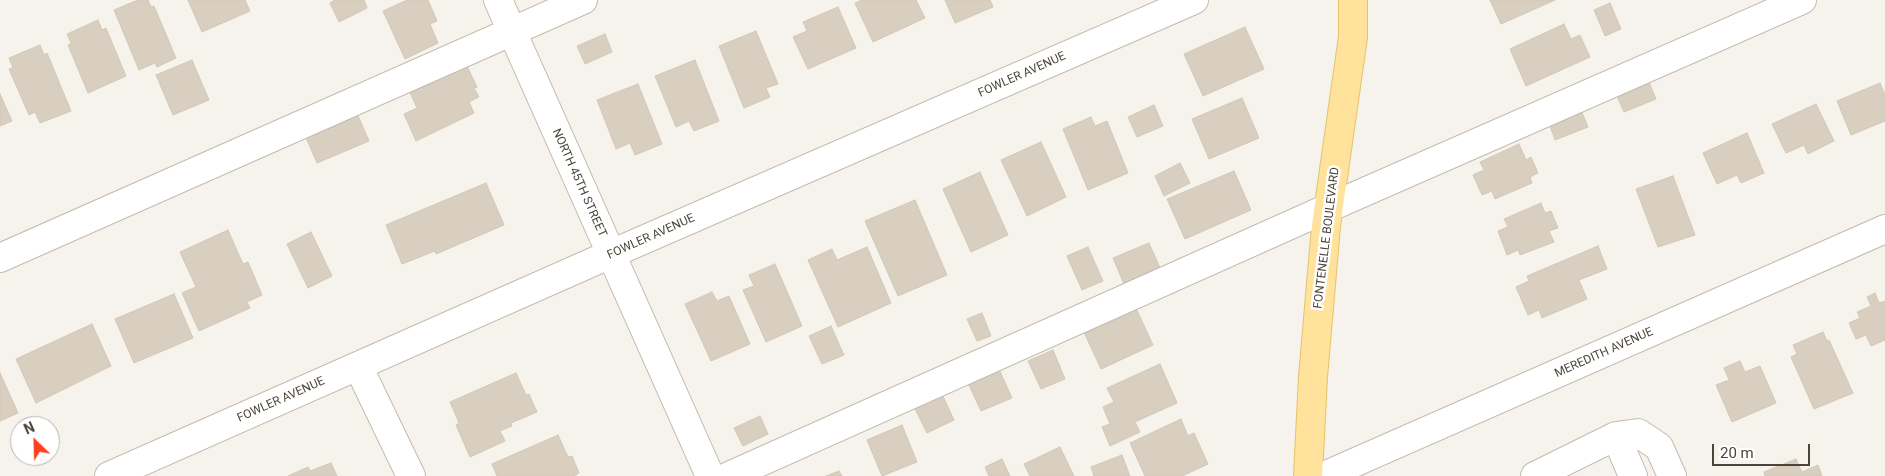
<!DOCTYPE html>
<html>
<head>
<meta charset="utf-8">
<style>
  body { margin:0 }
  #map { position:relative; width:1885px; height:476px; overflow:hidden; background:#f6f3ec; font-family:Roboto,sans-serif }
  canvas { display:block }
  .north { position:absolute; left:10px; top:416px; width:50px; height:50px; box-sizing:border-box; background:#fff; border:1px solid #b7b4b0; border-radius:50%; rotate:336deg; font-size:14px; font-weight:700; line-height:20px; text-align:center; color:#4b4439 }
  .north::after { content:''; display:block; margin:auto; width:18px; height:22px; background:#fc3f1d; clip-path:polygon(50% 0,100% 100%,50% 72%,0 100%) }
  .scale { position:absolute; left:1712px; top:444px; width:98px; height:22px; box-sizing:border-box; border:2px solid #4b4439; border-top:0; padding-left:6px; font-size:15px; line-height:18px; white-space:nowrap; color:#4b4439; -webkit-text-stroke:4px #fff; paint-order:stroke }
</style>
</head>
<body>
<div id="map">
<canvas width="1885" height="476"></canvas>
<div class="north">N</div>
<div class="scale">20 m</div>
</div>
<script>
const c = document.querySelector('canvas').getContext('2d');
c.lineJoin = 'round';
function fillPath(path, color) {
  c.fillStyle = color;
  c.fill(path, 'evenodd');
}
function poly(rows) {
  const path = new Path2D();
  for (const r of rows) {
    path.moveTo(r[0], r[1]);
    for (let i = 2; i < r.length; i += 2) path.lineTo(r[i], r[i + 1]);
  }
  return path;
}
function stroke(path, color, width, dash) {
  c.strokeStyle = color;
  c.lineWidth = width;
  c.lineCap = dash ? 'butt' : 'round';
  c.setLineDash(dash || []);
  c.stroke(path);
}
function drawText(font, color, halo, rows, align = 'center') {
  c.font = font + ' Roboto,sans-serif';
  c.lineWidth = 5;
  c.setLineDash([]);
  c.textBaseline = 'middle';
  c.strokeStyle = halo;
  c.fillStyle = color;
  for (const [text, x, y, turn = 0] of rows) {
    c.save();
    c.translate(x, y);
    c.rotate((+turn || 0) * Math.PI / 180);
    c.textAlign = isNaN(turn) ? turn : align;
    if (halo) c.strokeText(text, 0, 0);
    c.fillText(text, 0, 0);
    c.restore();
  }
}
const building = poly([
  [138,0,148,0,151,7,154,6,176,58,157,67,155,63,139,70,114,10,138,0],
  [188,0,245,0,250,11,202,32,188,0],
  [335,0,364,0,367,8,339,22,330,3,335,0],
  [407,0,428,0,437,21,430,24,438,43,405,59,383,11,407,0],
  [862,0,916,0,925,18,873,42,855,3,862,0],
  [945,0,990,0,993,7,955,23,945,0],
  [1490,0,1555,0,1501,24,1490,0],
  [1610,3,1621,29,1605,36,1594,10,1610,3],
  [838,7,856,48,808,69,793,37,807,31,803,22,838,7],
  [98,20,102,30,106,28,126,76,88,93,68,45,71,43,67,34,98,20],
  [1564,24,1571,39,1580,35,1590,57,1526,86,1510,49,1564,24],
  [1245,27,1264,69,1203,96,1184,54,1245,27],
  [756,31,778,84,766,88,770,97,744,108,719,46,756,31],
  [605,34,612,52,585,64,577,46,605,34],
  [40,45,44,55,47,53,71,111,40,123,35,112,29,115,9,69,13,68,9,58,40,45],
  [192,60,209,100,173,115,156,75,192,60],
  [695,60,719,121,694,131,689,121,676,127,655,76,695,60],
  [465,62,477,87,474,88,479,97,469,102,474,113,416,141,404,114,417,108,408,88,465,62],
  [1648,80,1656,99,1624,112,1616,94,1648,80],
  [1880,83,1885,95,1885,121,1851,135,1837,101,1880,83],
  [638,84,662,144,635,155,630,143,616,149,597,100,638,84],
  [0,94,12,121,0,126,0,94],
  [1242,98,1259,138,1209,159,1192,119,1242,98],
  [1816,104,1834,141,1808,154,1804,145,1786,153,1772,124,1816,104],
  [1154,105,1163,126,1137,137,1128,117,1154,105],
  [1581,110,1588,127,1555,140,1549,123,1581,110],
  [356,111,369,141,317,163,304,133,356,111],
  [1091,117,1095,126,1107,121,1128,173,1088,190,1063,129,1091,117],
  [1747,133,1764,173,1741,183,1737,175,1717,184,1703,153,1747,133],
  [1041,142,1066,197,1027,216,1001,160,1041,142],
  [1519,144,1526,160,1531,157,1538,173,1530,177,1532,183,1495,199,1492,191,1482,195,1473,175,1484,170,1480,162,1519,144],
  [1180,163,1190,183,1164,196,1155,176,1180,163],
  [1234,171,1251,210,1185,239,1167,199,1234,171],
  [980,172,1008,235,971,252,943,189,980,172],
  [1673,176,1695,235,1658,247,1636,189,1673,176],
  [486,183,504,225,436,254,435,251,402,264,386,225,486,183],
  [915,200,947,275,898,296,865,221,915,200],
  [1541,203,1545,213,1551,211,1558,228,1549,231,1554,242,1520,255,1518,250,1507,255,1498,231,1508,227,1504,219,1541,203],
  [228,230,243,264,248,262,262,295,247,302,250,308,199,331,182,293,196,287,180,252,228,230],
  [311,232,332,276,308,288,287,244,311,232],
  [1149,243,1160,268,1124,284,1113,258,1149,243],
  [1598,246,1607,269,1579,280,1587,299,1542,318,1539,310,1528,315,1516,287,1529,281,1527,276,1598,246],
  [867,247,891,303,838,327,808,260,832,249,837,260,867,247],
  [1088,247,1103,281,1082,290,1067,256,1088,247],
  [775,264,802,326,766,342,743,290,754,286,749,275,775,264],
  [712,292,717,301,729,296,750,344,711,361,685,304,712,292],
  [1875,293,1879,303,1885,301,1885,340,1871,346,1866,335,1856,339,1849,323,1860,318,1857,312,1871,306,1867,297,1875,293],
  [174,294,193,338,134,363,115,319,174,294],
  [1135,306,1153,345,1101,369,1083,330,1135,306],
  [982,313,991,336,977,341,967,319,982,313],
  [92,324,111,366,36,403,16,359,92,324],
  [831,326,844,355,822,364,809,336,831,326],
  [1823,332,1827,341,1829,340,1853,393,1814,409,1791,357,1797,354,1793,345,1823,332],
  [1053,350,1065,379,1041,389,1028,361,1053,350],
  [1740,361,1745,372,1760,366,1776,403,1732,422,1716,385,1729,380,1724,368,1740,361],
  [1160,364,1177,403,1135,422,1140,432,1110,446,1102,427,1110,424,1103,407,1114,402,1107,388,1160,364],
  [998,367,1012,398,981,411,967,381,998,367],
  [0,373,18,413,0,421,0,373],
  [516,373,526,395,529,394,537,412,511,423,512,426,500,431,505,441,470,457,456,425,459,423,450,402,516,373],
  [942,394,954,420,927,433,914,407,942,394],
  [760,416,768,434,743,446,734,428,760,416],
  [1181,419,1188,436,1194,433,1208,464,1182,476,1145,476,1130,443,1181,419],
  [902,425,917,462,882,476,867,440,902,425],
  [558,435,568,457,572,456,579,473,574,476,497,476,492,464,558,435],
  [1060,447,1074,476,1030,476,1024,464,1060,447],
  [1122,455,1130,476,1094,476,1091,467,1122,455],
  [1002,459,1010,476,989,476,985,467,1002,459],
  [1796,459,1802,472,1818,465,1822,476,1765,476,1764,472,1796,459],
  [331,463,337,476,288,476,308,467,310,471,331,463],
  [839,471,842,476,826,476,839,471]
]);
const minor = poly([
  [498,0,710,476],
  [0,258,583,0],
  [358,366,411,476],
  [1616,436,1633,476],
  [109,476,611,254,1194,0],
  [729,476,1328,208,1802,0],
  [1324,476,1885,229],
  [1535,476,1616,436,1638,433,1659,447,1672,476]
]);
const major = poly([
  [1308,476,1313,377,1326,226,1353,37,1353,0]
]);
const streetNames = [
  ["FOWLER AVENUE",1022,75,-24],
  ["NORTH 45TH STREET",579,183,66],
  ["FOWLER AVENUE",651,237,-24],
  ["FONTENELLE BOULEVARD",1327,238,-83],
  ["MEREDITH AVENUE",1604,353,-24],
  ["FOWLER AVENUE",281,400,-24]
];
fillPath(building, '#d8cfc1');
stroke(building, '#d3c7b4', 1);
stroke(minor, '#c2bbae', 30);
stroke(major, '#e6c16a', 30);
stroke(minor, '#fff', 28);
stroke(major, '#ffe39c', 28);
drawText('12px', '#4b4439', '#fff', streetNames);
</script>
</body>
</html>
